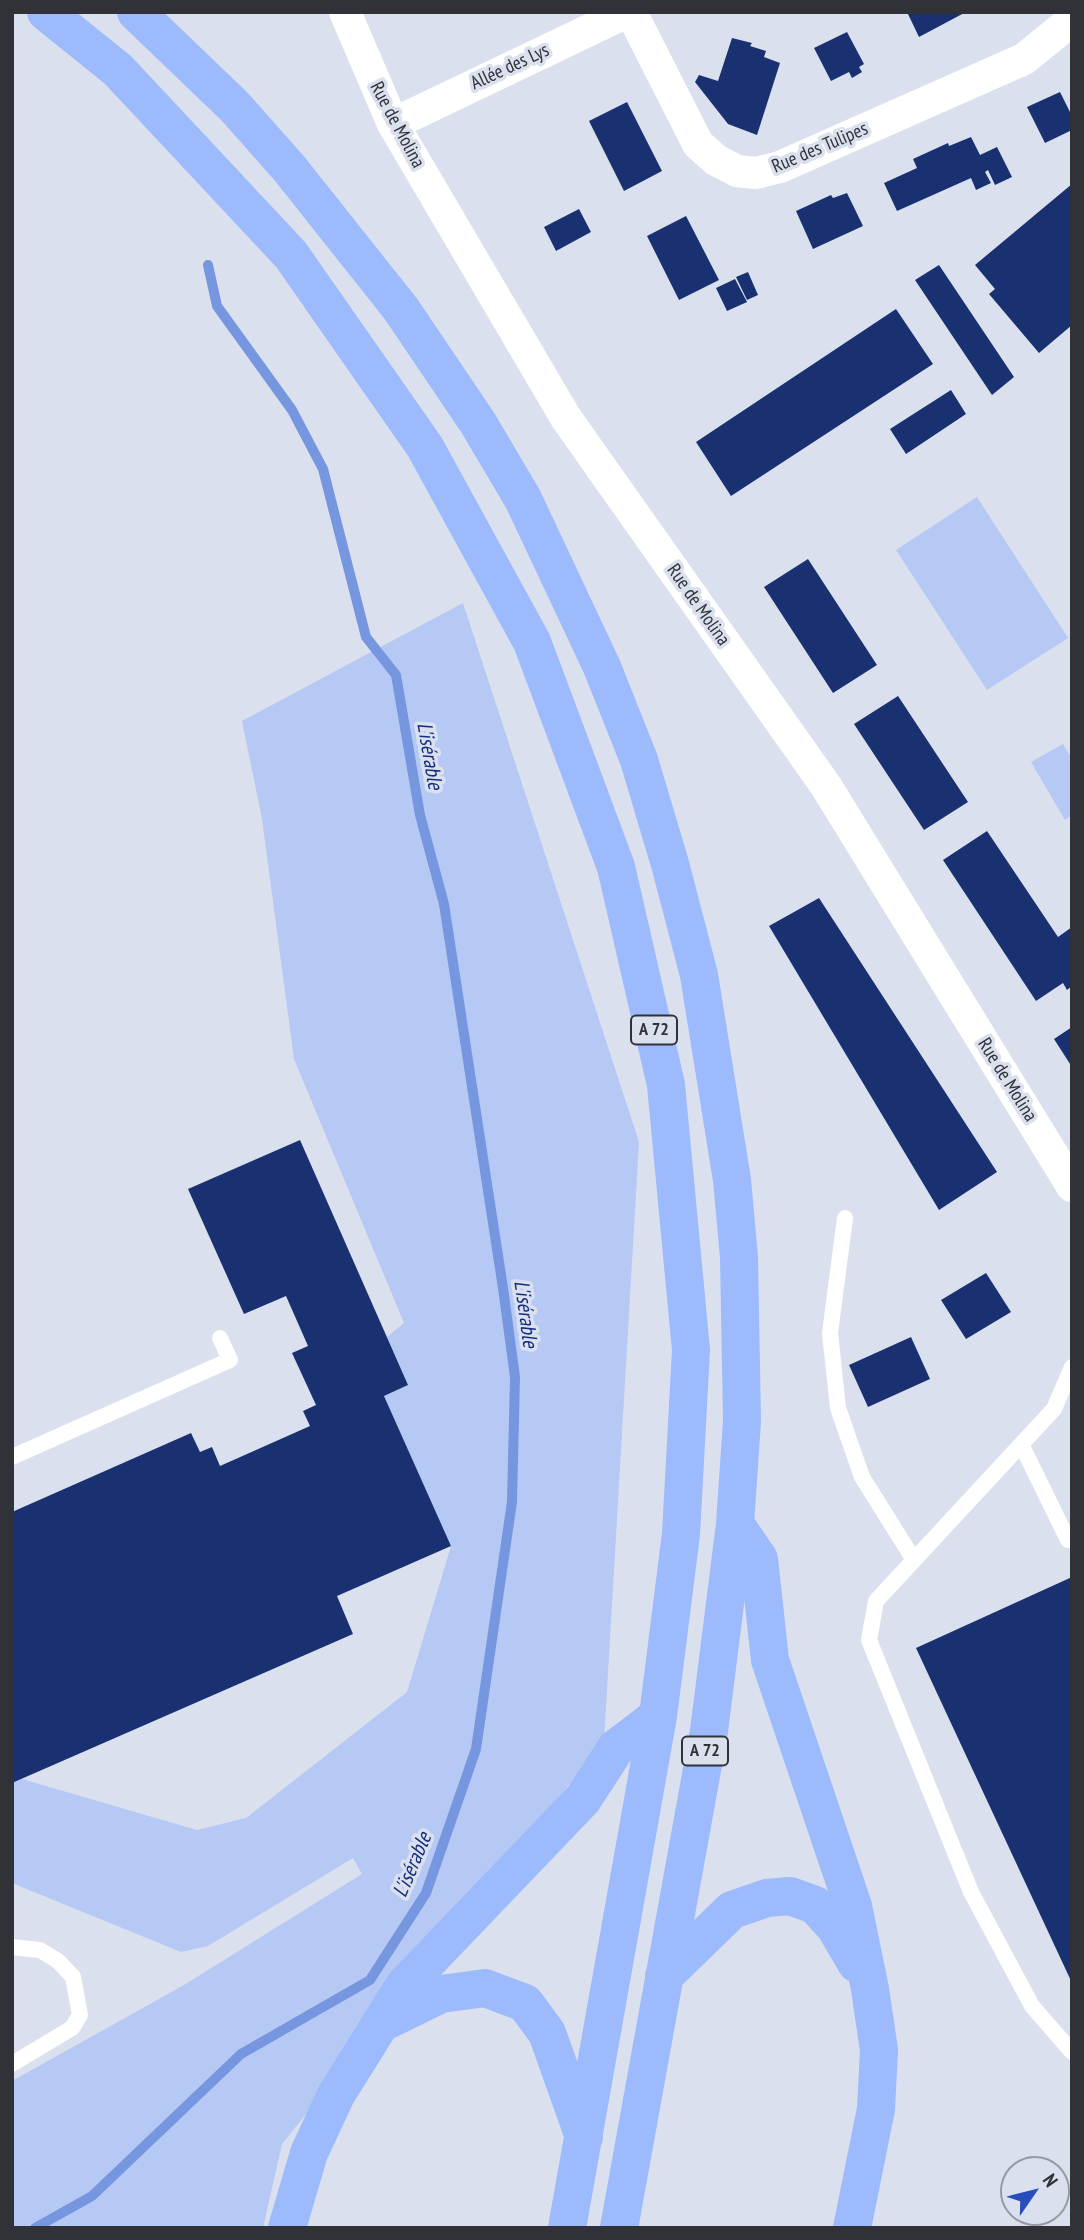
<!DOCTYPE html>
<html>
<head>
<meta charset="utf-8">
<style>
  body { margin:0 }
  #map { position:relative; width:1084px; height:2240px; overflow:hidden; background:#dae0ed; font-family:"PT Sans Narrow",sans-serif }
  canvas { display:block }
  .frame { position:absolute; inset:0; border:14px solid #303237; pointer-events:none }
  .north { position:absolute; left:1000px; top:2156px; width:70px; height:70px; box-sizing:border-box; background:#dae0ed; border:2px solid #969aa4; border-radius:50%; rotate:55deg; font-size:19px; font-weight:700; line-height:28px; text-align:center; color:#303237 }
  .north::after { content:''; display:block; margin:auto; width:24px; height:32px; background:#284dbc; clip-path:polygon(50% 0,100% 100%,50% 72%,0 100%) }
</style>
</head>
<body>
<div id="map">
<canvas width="1084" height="2240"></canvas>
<div class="frame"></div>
<div class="north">N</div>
</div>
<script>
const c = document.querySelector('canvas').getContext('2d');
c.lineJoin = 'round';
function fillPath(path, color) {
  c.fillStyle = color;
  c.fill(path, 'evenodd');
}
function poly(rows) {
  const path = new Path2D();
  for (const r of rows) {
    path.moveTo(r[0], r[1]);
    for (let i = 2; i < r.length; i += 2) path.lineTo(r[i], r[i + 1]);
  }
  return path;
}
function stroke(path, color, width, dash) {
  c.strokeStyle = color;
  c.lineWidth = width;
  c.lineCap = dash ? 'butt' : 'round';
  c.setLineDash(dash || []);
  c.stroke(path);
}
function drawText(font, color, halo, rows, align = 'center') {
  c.font = font + ' "PT Sans Narrow",sans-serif';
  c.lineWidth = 7;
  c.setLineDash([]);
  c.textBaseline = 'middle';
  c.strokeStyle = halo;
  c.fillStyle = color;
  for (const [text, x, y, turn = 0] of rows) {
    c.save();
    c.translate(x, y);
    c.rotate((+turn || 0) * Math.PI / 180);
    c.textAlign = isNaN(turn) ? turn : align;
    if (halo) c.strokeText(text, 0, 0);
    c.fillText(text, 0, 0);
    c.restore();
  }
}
const green = poly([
  [977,497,1068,638,987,690,896,550],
  [463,603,639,1142,604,1741,282,2144,263,2228,12,2228,12,2081,184,1985,362,1874,353,1858,208,1946,181,1952,12,1883,12,1783,22,1779,197,1830,246,1818,407,1692,451,1546,384,1396,408,1385,387,1337,404,1323,294,1059,262,819,242,721],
  [1063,744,1072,759,1072,815,1065,820,1031,762]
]);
const stream = poly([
  [35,2228,92,2196,241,2054,370,1980,426,1893,476,1749,512,1502,515,1377,503,1288,444,904,420,815,396,675,366,637,323,469,292,410,217,306,208,265]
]);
const building = poly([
  [907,12,966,12,919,37],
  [847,32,864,64,859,67,862,72,852,78,849,72,831,81,814,48],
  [732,38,752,43,750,46,766,51,764,57,780,63,757,135,728,124,695,82,699,75,718,81],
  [1060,92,1072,116,1072,130,1045,143,1027,107],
  [627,102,662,171,624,191,589,121],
  [971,137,980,155,997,147,1012,177,995,185,988,170,985,172,991,183,976,190,971,178,897,211,884,183,917,168,913,159,948,143,949,146],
  [1072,184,1072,325,1039,353,989,294,995,289,975,265],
  [847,193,863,226,813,249,796,211,831,195,833,198],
  [579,209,591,232,556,251,544,227],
  [686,216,719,280,679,300,647,236],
  [939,265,1014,377,992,395,915,280],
  [748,272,758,295,747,300,736,277],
  [735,279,747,302,727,311,716,288],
  [896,309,933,364,731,496,696,442],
  [951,390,966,414,906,454,890,429],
  [808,559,877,665,833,693,764,587],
  [898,696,968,802,924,830,854,724],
  [987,831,1058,937,1072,927,1072,986,1067,990,1063,983,1036,1001,943,860],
  [819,898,997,1172,939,1210,769,926],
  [1072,1027,1072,1067,1054,1039],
  [300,1140,408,1385,384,1396,451,1546,337,1596,353,1634,12,1783,12,1512,191,1433,200,1452,212,1447,220,1466,310,1426,303,1411,316,1405,292,1353,308,1346,286,1296,244,1314,188,1189],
  [986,1273,1011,1312,966,1339,941,1300],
  [911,1337,930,1379,868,1407,849,1365],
  [1072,1577,1072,1983,916,1648]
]);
const lane = poly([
  [845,1218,830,1333,838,1408,862,1477,914,1560],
  [1072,1367,1054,1409,876,1601,869,1640,971,1892,1032,2006,1072,2052],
  [1022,1446,1068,1540],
  [12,1457,230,1360,220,1338],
  [12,1947,40,1950,58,1961,73,1977,80,2015,72,2028,12,2064]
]);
const street = poly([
  [345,12,393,124,566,418,826,786,1072,1186],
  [631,12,698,144,716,160,737,171,756,173,780,167,1024,59,1072,20],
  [393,124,627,12]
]);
const highway = poly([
  [46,12,118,70,291,255,425,447,532,642,616,867,666,1085,691,1350,681,1534,658,1716,567,2228],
  [136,12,235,107,289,168,401,309,478,423,523,499,602,667,639,760,670,864,699,975,732,1180,739,1257,742,1421,735,1524,709,1731,619,2228],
  [735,1524,759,1559,770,1660,853,1906,870,1989,879,2050,876,2109,852,2228],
  [664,1976,732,1910,767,1898,790,1896,815,1905,835,1927,856,1963],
  [380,2024,441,1994,485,1988,525,2003,547,2033,584,2137],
  [287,2228,309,2153,336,2095,404,1986,583,1799,616,1748,658,1716]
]);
const shields = [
  [654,1030,46],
  [705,1751,46]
];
const shieldNames = [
  ["A 72",654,1030],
  ["A 72",705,1751]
];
const streetNames = [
  ["Allée des Lys",510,67,-25],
  ["Rue de Molina",397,125,62],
  ["Rue des Tulipes",820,148,-23],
  ["Rue de Molina",698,605,55],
  ["Rue de Molina",1007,1080,58]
];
const waterNames = [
  ["L'isérable",429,756,80],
  ["L'isérable",525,1314,82],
  ["L'isérable",413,1865,-67]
];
fillPath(green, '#b5c9f4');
stroke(stream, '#7696df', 10);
fillPath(building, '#1a3171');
stroke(lane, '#fff', 16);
stroke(street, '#fff', 32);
stroke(highway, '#9cbafc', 38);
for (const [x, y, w] of shields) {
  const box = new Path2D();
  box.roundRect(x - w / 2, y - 14.5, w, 29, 5);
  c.fillStyle = '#dae0ed';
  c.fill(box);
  stroke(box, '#303237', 2);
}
drawText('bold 18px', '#303237', null, shieldNames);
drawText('19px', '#303237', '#dae0ed', streetNames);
drawText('italic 21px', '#122c7f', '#dae0ed', waterNames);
</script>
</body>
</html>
